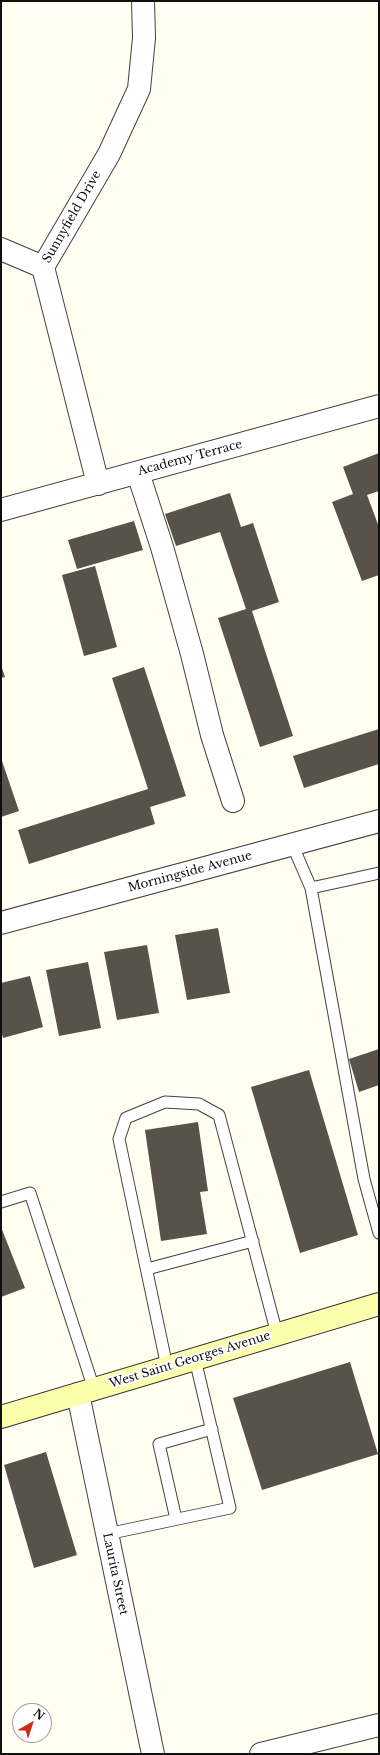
<!DOCTYPE html>
<html>
<head>
<meta charset="utf-8">
<style>
  body { margin:0 }
  #map { position:relative; width:380px; height:1755px; overflow:hidden; background:#fffef1; font-family:"Libre Baskerville",serif }
  canvas { display:block }
  .frame { position:absolute; inset:0; border:2px solid #0f0f0f; pointer-events:none }
  .north { position:absolute; left:12px; top:1703px; width:40px; height:40px; box-sizing:border-box; background:#fff; border:1px solid #9f9f9f; border-radius:50%; rotate:39deg; font-size:11px; font-weight:700; line-height:16px; text-align:center; color:#0f0f0f }
  .north::after { content:''; display:block; margin:auto; width:14px; height:18px; background:#cf2b17; clip-path:polygon(50% 0,100% 100%,50% 72%,0 100%) }
</style>
</head>
<body>
<div id="map">
<canvas width="380" height="1755"></canvas>
<div class="frame"></div>
<div class="north">N</div>
</div>
<script>
const c = document.querySelector('canvas').getContext('2d');
c.lineJoin = 'round';
function fillPath(path, color) {
  c.fillStyle = color;
  c.fill(path, 'evenodd');
}
function poly(rows) {
  const path = new Path2D();
  for (const r of rows) {
    path.moveTo(r[0], r[1]);
    for (let i = 2; i < r.length; i += 2) path.lineTo(r[i], r[i + 1]);
  }
  return path;
}
function stroke(path, color, width, dash) {
  c.strokeStyle = color;
  c.lineWidth = width;
  c.lineCap = dash ? 'butt' : 'round';
  c.setLineDash(dash || []);
  c.stroke(path);
}
function drawText(font, color, halo, rows, align = 'center') {
  c.font = font + ' "Libre Baskerville",serif';
  c.lineWidth = 4;
  c.setLineDash([]);
  c.textBaseline = 'middle';
  c.strokeStyle = halo;
  c.fillStyle = color;
  for (const [text, x, y, turn = 0] of rows) {
    c.save();
    c.translate(x, y);
    c.rotate((+turn || 0) * Math.PI / 180);
    c.textAlign = isNaN(turn) ? turn : align;
    if (halo) c.strokeText(text, 0, 0);
    c.fillText(text, 0, 0);
    c.restore();
  }
}
const building = poly([
  [379,453,379,491,367,495,379,527,379,575,362,581,332,502,353,494,343,467],
  [230,493,241,527,253,523,279,602,252,611,293,736,260,747,218,618,246,609,220,532,176,546,165,514],
  [134,521,143,550,77,569,68,540],
  [95,566,117,647,84,656,62,575],
  [1,665,5,677,1,678],
  [144,667,186,796,150,807,155,824,29,864,18,830,148,789,112,678],
  [379,729,379,764,304,788,293,756],
  [1,758,19,811,1,817],
  [218,928,230,993,187,1000,175,935],
  [147,945,159,1013,117,1020,104,952],
  [88,962,101,1028,59,1036,46,970],
  [30,976,43,1027,3,1038,1,1030,1,983],
  [379,1049,379,1085,359,1092,349,1059],
  [309,1070,358,1235,300,1253,251,1087],
  [198,1122,208,1191,200,1192,207,1234,161,1241,145,1130],
  [1,1227,25,1288,1,1297],
  [350,1362,378,1454,262,1490,233,1398],
  [46,1452,77,1555,34,1568,4,1465]
]);
const lane = poly([
  [292,844,311,888,364,1179,379,1233],
  [311,888,379,873],
  [1,1202,30,1193,94,1389],
  [147,1269,253,1241],
  [167,1367,119,1139,126,1118,165,1102,199,1104,219,1115,277,1334],
  [176,1519,159,1444,212,1429],
  [107,1534,230,1508,195,1359]
]);
const street = poly([
  [1,249,43,267],
  [138,473,162,547,192,654,212,735,233,801],
  [98,484,43,267,109,154,139,89,144,38,143,1],
  [1,510,379,406],
  [1,923,379,821],
  [78,1394,153,1754],
  [261,1754,379,1725]
]);
const secondary = poly([
  [1,1417,379,1304]
]);
const streetNames = [
  ["Sunnyfield Drive",72,217,-60],
  ["Academy Terrace",190,458,-15],
  ["Morningside Avenue",190,872,-15],
  ["West Saint Georges Avenue",190,1360,-17],
  ["Laurita Street",115,1574,78]
];
fillPath(building, '#59524a');
stroke(lane, '#424242', 13);
stroke(street, '#424242', 24);
stroke(secondary, '#313131', 24);
stroke(lane, '#fff', 11);
stroke(street, '#fff', 22);
stroke(secondary, '#fbffac', 22);
drawText('12px', '#0f0f0f', '#fff', streetNames);
</script>
</body>
</html>
